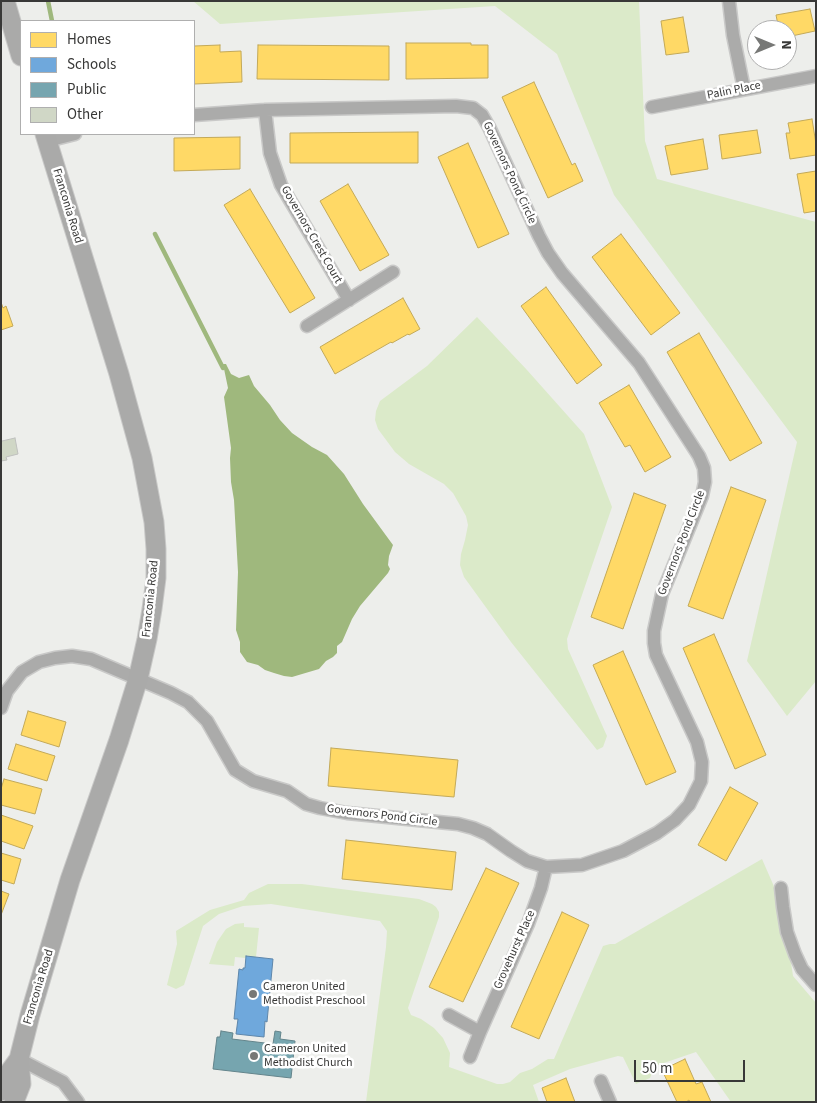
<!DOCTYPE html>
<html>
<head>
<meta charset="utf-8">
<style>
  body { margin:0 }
  #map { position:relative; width:817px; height:1103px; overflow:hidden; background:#edeeeb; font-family:"Source Sans 3",sans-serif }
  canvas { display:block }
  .frame { position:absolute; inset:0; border:2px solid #383837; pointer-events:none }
  .legend { position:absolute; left:20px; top:20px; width:175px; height:115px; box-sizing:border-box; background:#fff; border:1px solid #afafaf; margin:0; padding:6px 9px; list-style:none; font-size:15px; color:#383837 }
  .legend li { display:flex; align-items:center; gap:10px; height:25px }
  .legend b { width:25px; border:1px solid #afafaf }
  .north { position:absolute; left:747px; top:20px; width:50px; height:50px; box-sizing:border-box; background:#fff; border:1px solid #afafaf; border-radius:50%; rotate:90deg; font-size:14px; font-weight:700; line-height:20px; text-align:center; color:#383837 }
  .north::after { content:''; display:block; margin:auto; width:18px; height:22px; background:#777876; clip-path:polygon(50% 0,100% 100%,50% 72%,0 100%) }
  .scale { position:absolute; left:634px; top:1060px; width:111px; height:22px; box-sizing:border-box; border:2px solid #383837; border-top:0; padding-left:6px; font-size:15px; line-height:18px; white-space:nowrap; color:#383837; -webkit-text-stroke:4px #fff; paint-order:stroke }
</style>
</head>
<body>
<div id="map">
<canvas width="817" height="1103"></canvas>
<div class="frame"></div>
<ul class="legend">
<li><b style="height:14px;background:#ffd966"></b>Homes</li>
<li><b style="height:14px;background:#6fa8dc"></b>Schools</li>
<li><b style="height:14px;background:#76a5af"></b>Public</li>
<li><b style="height:14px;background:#d0d7c6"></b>Other</li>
</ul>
<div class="north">N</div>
<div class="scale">50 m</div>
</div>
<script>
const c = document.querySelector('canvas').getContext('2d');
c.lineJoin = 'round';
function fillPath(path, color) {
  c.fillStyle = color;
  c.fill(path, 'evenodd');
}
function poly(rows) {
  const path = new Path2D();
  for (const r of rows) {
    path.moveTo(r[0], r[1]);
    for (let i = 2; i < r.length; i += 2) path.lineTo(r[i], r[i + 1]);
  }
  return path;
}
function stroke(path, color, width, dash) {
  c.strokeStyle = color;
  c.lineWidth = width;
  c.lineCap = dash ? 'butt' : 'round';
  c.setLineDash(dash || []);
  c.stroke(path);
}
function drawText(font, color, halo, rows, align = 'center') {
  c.font = font + ' "Source Sans 3",sans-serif';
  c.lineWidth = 5;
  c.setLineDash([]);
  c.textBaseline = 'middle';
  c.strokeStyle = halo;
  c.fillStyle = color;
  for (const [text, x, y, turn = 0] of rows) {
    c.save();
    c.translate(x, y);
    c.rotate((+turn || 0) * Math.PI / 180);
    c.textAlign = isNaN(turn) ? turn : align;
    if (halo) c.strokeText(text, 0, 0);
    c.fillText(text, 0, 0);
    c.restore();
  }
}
const green = poly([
  [193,1,639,1,645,141,657,179,816,222,816,681,787,716,747,661,797,442,614,195,557,54,495,6,220,24],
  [477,317,527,370,584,434,612,507,567,639,568,649,607,736,603,747,597,750,511,642,464,577,460,565,461,554,465,540,468,525,466,516,453,493,444,484,409,464,395,452,378,429,375,420,376,411,380,401,427,366],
  [762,859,783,907,793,976,816,1003,816,1102,731,1102,696,1052,655,1066,650,1078,636,1084,623,1057,618,1056,570,1069,533,1085,539,1102,366,1102,386,947,387,931,380,921,271,904,243,906,219,914,203,926,184,985,176,989,167,985,177,944,176,931,210,910,244,900,249,893,268,884,302,884,419,899,432,904,436,907,439,912,439,917,408,1008,411,1015,421,1019,434,1028,443,1038,450,1053,449,1067,497,1084,503,1084,510,1082,520,1073,532,1069,548,1059,554,1059,603,946,610,944,615,944],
  [244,923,244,927,259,928,256,957,246,958,235,957,234,966,209,964,217,942,226,929,235,924]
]);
const water = poly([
  [223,364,226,364,231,374,239,378,249,375,254,386,270,405,280,420,292,433,312,447,327,455,344,474,363,504,393,545,389,556,388,565,390,569,388,573,360,606,352,619,342,642,337,646,337,653,333,657,326,661,319,669,292,677,284,676,274,673,265,670,258,665,247,662,240,652,240,642,236,630,238,572,234,500,231,482,230,458,231,448,224,397,228,388]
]);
const homes = poly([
  [810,9,815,31,787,37,787,30,779,30,776,15,810,9],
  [683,17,689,52,666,55,661,21,683,17],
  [406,43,471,43,471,45,488,45,488,78,406,79,406,43],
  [220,45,220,52,241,51,242,82,194,84,194,46,220,45],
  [258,45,389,46,389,80,257,79,258,45],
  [534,82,572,165,575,163,583,181,548,198,502,97,534,82],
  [812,119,816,144,816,155,790,159,786,133,790,133,788,123,812,119],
  [757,130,761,153,722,159,719,135,757,130],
  [418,132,418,163,290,163,290,133,418,132],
  [240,137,240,169,174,171,174,138,240,137],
  [703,139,708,169,671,175,665,146,703,139],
  [468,143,509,234,478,248,438,157,468,143],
  [816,171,816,211,804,213,797,174,816,171],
  [348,184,389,255,360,271,320,201,348,184],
  [250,189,315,298,290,313,224,205,250,189],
  [621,234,680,313,651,335,592,257,621,234],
  [546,287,602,365,577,384,521,306,546,287],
  [403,298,420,329,409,335,408,334,392,343,391,342,335,374,320,347,403,298],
  [1,302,3,308,6,306,13,326,1,330,1,302],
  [699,333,762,443,730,461,667,352,699,333],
  [629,385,671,457,645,472,630,445,625,447,599,403,629,385],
  [731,487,766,500,723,619,688,606,731,487],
  [634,493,666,505,623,629,591,617,634,493],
  [714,634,766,755,735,769,683,648,714,634],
  [623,651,676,772,646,785,593,665,623,651],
  [28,711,66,722,59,747,21,735,28,711],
  [16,744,55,756,47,781,8,769,16,744],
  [331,748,458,760,454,797,328,786,331,748],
  [4,779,42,789,35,814,1,805,1,789,4,779],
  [730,787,758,803,726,861,698,845,730,787],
  [1,815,33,826,24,849,1,841,1,815],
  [346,840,456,852,452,890,342,879,346,840],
  [1,853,21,859,14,884,1,880,1,853],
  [486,868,519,883,463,1002,429,987,486,868],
  [1,891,9,894,1,915,1,891],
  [562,912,589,925,539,1039,511,1027,562,912],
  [685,1059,696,1084,702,1082,711,1102,690,1102,689,1100,686,1102,677,1102,662,1070,685,1059],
  [566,1078,575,1102,547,1102,542,1088,566,1078]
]);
const schools = poly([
  [246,956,273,959,267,1022,265,1021,264,1037,236,1034,238,1019,234,1019,239,969,243,970,243,968,245,968,246,956]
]);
const public = poly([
  [221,1031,233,1033,232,1039,273,1044,275,1031,281,1032,280,1039,295,1041,291,1078,213,1069,217,1037,220,1037,221,1031]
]);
const stream = poly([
  [48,1,52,21],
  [155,234,223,368]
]);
const building = poly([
  [15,438,18,454,6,457,7,460,1,461,1,440,2,441,15,438]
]);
const minor = poly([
  [729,1,733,35,744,89],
  [652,107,816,76],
  [265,110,270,153,281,185,349,300],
  [47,141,75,134],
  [307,326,393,272],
  [1,708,7,691,22,672,39,662,55,658,72,656,91,659,171,693,188,702,207,721,235,770,253,781,287,791,306,804,320,808,347,813,458,824,473,828,487,834,511,851,527,861,546,867,582,865,623,851,657,833,675,820,689,805,701,781,702,762,697,742,656,655,654,643,654,631,662,594,702,496,705,482,704,468,699,456,639,363,562,273,548,253,539,236,489,127,482,115,473,108,456,106,265,110,194,115],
  [781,888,783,907,787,932,795,954,802,969,816,985],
  [449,1015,480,1032,528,924,541,888,546,867],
  [470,1057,480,1032],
  [19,1059,63,1082,78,1102],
  [601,1081,610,1102]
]);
const secondary = poly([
  [5,1,21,56],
  [1,1091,8,1074,19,1059],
  [14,1102,21,1084,19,1059,30,1015,70,880,119,740,138,679,147,639,152,609,156,578,156,549,154,522,142,458,119,374,45,134]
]);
const markers = [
  [253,994,5,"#777876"],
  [254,1056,5,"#777876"]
];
const streetNames = [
  ["Palin Place",734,91,-11],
  ["Governors Pond Circle",509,173,65],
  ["Franconia Road",67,206,73],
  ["Governors Crest Court",311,235,60],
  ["Governors Pond Circle",682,543,-69],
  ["Franconia Road",151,599,-84],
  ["Governors Pond Circle",382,816,7],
  ["Grovehurst Place",515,950,-66],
  ["Franconia Road",39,987,-73]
];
const poiNames = [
  ["Cameron United",263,987],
  ["Methodist Preschool",263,1001],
  ["Cameron United",264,1049],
  ["Methodist Church",264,1063]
];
fillPath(green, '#dbeac9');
fillPath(water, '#9fb87d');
fillPath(homes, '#ffd966');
stroke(homes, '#c3a958', 1);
fillPath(schools, '#6fa8dc');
stroke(schools, '#5e86aa', 1);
fillPath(public, '#76a5af');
stroke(public, '#63848b', 1);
stroke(stream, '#9fb87d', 4.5);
fillPath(building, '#d0d7c6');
stroke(building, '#bfc0be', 1);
stroke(minor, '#c9c9c8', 15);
stroke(secondary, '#c9c9c8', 21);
stroke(minor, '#ababaa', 12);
stroke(secondary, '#aaaaa9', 19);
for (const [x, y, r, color] of markers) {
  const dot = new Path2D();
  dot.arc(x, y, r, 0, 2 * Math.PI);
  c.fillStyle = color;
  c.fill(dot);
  stroke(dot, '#fff', 2);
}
drawText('12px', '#383837', '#fff', streetNames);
drawText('12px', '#383837', '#fff', poiNames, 'left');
</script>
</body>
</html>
